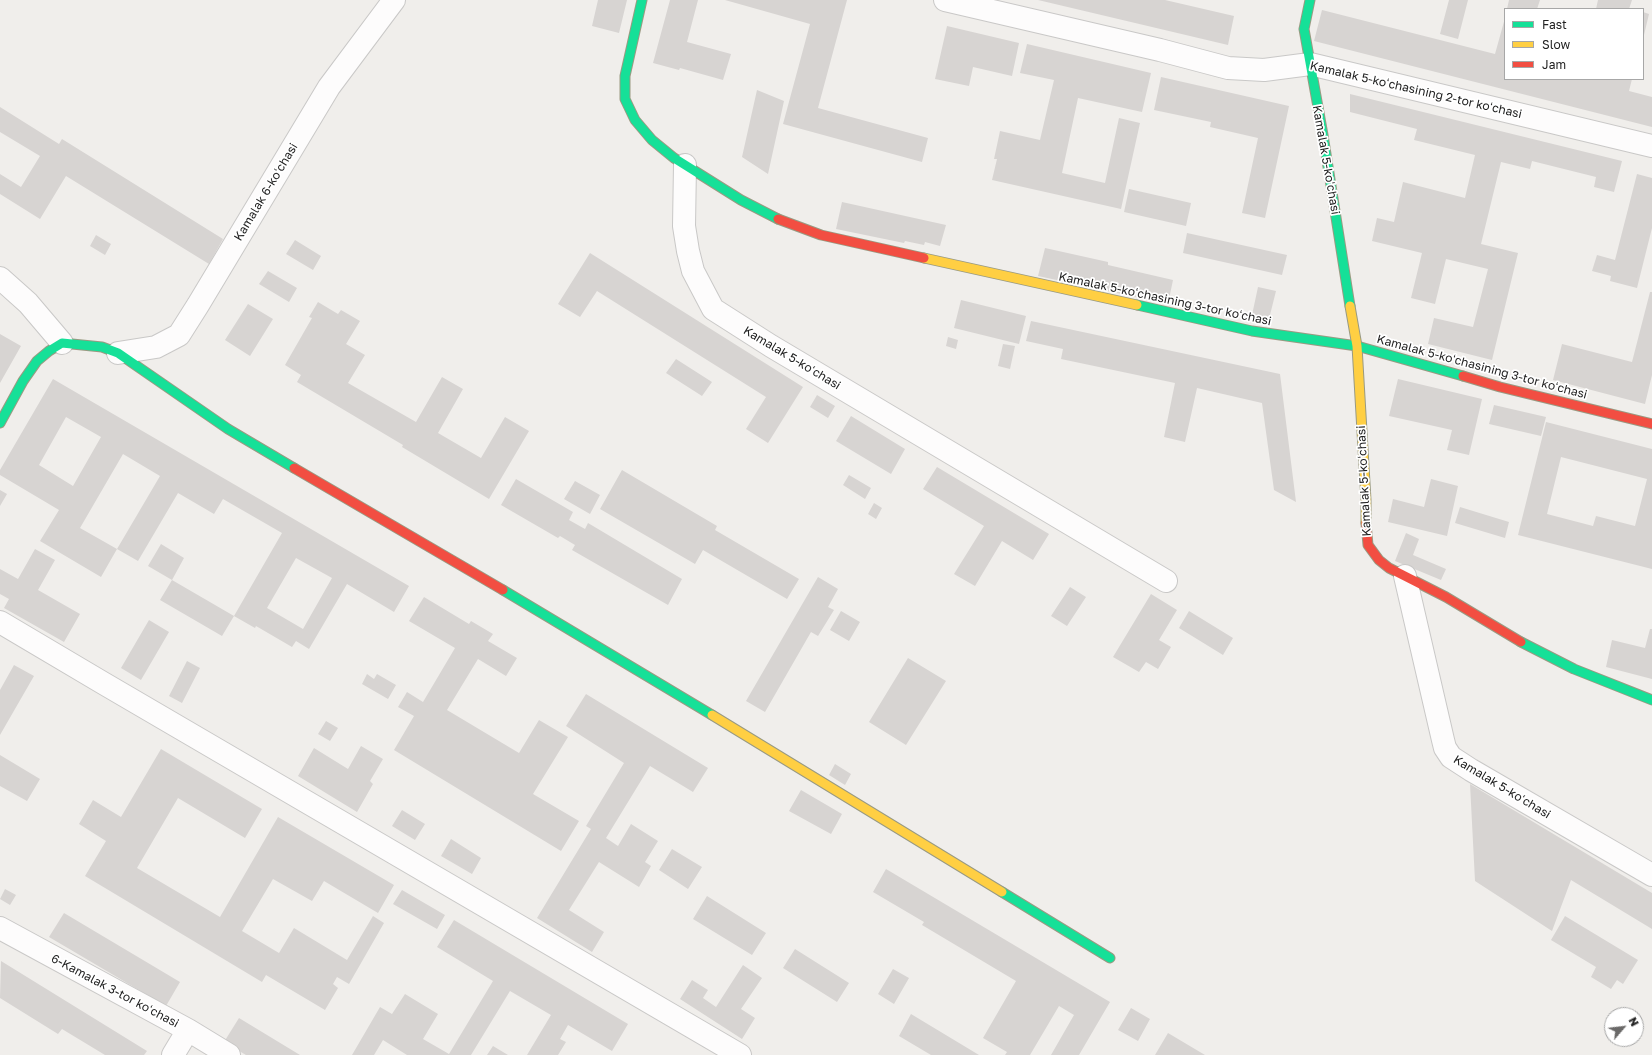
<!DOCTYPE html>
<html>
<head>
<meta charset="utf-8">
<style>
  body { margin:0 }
  #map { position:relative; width:1652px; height:1055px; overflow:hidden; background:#f0eeeb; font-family:"Golos Text",sans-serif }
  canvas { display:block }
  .legend { position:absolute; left:1504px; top:8px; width:140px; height:72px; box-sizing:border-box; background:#fff; border:1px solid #a7a7a7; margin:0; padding:5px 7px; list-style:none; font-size:12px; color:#222 }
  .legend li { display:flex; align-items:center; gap:8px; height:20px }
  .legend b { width:20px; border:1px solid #a7a7a7 }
  .north { position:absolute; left:1604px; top:1007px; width:40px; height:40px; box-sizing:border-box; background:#fff; border:1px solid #a7a7a7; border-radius:50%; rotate:62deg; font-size:11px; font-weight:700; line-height:16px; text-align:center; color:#222 }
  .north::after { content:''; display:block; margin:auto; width:14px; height:18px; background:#6a6968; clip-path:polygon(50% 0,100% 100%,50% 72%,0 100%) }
</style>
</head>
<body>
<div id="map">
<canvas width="1652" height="1055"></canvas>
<ul class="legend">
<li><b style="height:5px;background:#16e098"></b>Fast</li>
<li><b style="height:5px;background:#ffcf43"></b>Slow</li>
<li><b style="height:5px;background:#f24e42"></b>Jam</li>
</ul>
<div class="north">N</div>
</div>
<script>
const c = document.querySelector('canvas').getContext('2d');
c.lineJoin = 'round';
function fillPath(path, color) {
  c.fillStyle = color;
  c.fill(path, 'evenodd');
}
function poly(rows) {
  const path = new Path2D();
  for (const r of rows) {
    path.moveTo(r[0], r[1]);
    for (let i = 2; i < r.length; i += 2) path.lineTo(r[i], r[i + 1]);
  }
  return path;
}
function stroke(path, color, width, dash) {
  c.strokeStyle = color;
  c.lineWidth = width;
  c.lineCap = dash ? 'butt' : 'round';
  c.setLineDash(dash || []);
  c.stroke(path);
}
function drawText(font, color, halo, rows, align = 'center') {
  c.font = font + ' "Golos Text",sans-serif';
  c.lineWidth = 3.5;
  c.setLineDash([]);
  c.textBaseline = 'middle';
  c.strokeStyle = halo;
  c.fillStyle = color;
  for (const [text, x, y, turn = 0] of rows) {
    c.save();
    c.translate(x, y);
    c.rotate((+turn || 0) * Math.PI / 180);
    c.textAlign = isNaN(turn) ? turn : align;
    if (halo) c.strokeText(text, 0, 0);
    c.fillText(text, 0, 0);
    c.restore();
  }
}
const building = poly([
  [598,0,627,0,619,33,592,26],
  [670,0,698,0,687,42,731,54,723,80,680,68,679,70,653,63],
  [725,0,847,0,818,108,928,138,922,162,783,124,810,24],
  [1038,0,1165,0,1234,16,1228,45],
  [1449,0,1468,0,1458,39,1440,34],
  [1509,0,1540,0,1537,9,1507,9],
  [1598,0,1632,0,1629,9,1596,9],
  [1322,10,1495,54,1505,18,1505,79,1632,79,1629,91,1652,97,1652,127,1314,41],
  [1643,12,1649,14,1644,35,1643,35],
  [947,26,1019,43,1012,76,973,67,969,86,935,79],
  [1027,44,1151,73,1142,112,1078,98,1062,173,1105,183,1119,118,1140,123,1121,209,992,180,997,159,994,159,1000,131,1040,140,1054,80,1020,73],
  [1161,77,1289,106,1265,218,1242,213,1258,138,1210,127,1211,122,1154,110],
  [757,90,784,101,768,174,742,157],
  [1350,94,1622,161,1614,192,1594,187,1596,177,1532,161,1530,169,1501,162,1481,244,1518,253,1492,360,1428,344,1434,318,1473,327,1488,269,1446,259,1435,304,1411,298,1422,253,1372,241,1377,218,1394,222,1403,182,1465,198,1475,155,1414,140,1417,129,1350,112],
  [0,107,59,144,62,139,223,239,209,264,66,176,40,219,0,194,0,174,21,187,40,156,0,132],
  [1637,174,1652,178,1652,228,1637,288,1610,281,1611,276,1592,271,1597,255,1615,260],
  [1129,189,1191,203,1186,226,1124,212],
  [842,202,946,225,940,246,925,242,924,245,905,241,904,243,836,229],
  [1187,233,1287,255,1282,275,1183,253],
  [96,235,111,244,105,255,90,246],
  [295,240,321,256,313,270,286,254],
  [1045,248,1108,262,1108,265,1173,280,1168,304,1038,276],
  [590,253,803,387,768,443,746,429,766,397,597,291,580,317,558,304],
  [268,271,297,288,289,302,259,284],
  [1258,287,1276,291,1269,319,1252,315],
  [1650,292,1652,292,1652,375,1645,404,1553,380,1562,344,1632,362],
  [961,300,1026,316,1019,344,954,328],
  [318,302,338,314,341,310,360,321,346,344,365,355,348,383,416,422,442,377,463,389,438,433,481,458,505,417,529,431,489,499,402,447,403,445,297,382,301,375,285,365,312,318,309,317],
  [248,304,273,319,250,356,225,340],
  [1031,321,1280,374,1296,502,1274,490,1262,403,1197,388,1185,442,1164,437,1175,383,1061,359,1063,349,1026,341],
  [0,334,21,346,0,383],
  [948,337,958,340,956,349,946,346],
  [1003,344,1015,346,1010,369,998,366],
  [676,359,712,382,702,396,666,373],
  [53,379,409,586,394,612,347,584,309,649,296,641,292,647,256,626,255,628,234,616,222,636,160,600,172,580,234,616,282,533,223,499,214,514,178,493,138,561,117,549,160,476,123,454,80,528,117,549,101,577,40,541,59,510,0,475,0,470],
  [66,417,101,437,73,486,39,465],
  [296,558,332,578,303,629,267,608],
  [1398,379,1482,399,1469,455,1447,450,1452,430,1389,416],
  [817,395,835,406,828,418,810,407],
  [1494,405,1546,417,1541,436,1489,424],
  [851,416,905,449,891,474,836,441],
  [1546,422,1652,449,1652,569,1518,535],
  [1561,457,1647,479,1635,526,1596,516,1593,526,1547,514],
  [937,467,1049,534,1033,560,1002,541,975,586,954,574,984,526,923,489],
  [622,470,717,526,715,530,799,579,787,599,703,550,695,564,600,509],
  [849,475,871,488,865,499,843,485],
  [516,479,573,512,569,520,585,529,588,523,682,579,668,605,572,550,575,545,560,536,558,538,501,505],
  [1431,479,1458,486,1447,536,1388,522,1393,499,1424,507],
  [575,481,600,495,590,514,564,499],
  [0,490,7,494,0,506],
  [874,503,882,508,876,519,868,514],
  [1460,507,1509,522,1505,538,1455,523],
  [1406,533,1419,539,1413,555,1446,569,1441,580,1395,561],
  [161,544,184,558,172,580,148,566],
  [35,549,55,560,38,590,80,614,64,642,4,608,9,599,0,594,0,569,18,579],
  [818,577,838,589,828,607,834,610,818,636,811,632,765,712,746,701],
  [1070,587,1086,597,1067,626,1051,616],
  [1151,594,1177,610,1159,640,1171,647,1158,669,1146,662,1139,672,1113,657],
  [424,597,469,624,471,621,493,634,488,641,517,658,506,676,478,659,447,710,519,753,539,720,568,737,533,794,579,821,561,851,394,750,414,716,398,707,407,692,423,702,455,648,409,621],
  [841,611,860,622,849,641,830,630],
  [1189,611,1233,638,1223,655,1179,628],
  [149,620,169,632,141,680,121,668],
  [1650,629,1652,629,1652,679,1606,667,1612,640,1645,648],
  [908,658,946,681,906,745,869,722],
  [187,661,200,668,182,703,169,696],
  [14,665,34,676,0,735,0,690],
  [367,674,374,679,377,674,396,685,388,699,362,684],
  [586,694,708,768,693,792,650,766,606,838,618,846,631,824,658,841,645,862,651,866,639,887,599,862,569,910,604,932,592,952,537,918,591,829,586,826,624,763,566,726],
  [326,721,338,728,330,741,318,734],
  [361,746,383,759,370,781,373,784,357,812,298,776,314,748,348,769],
  [161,749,262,809,245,838,178,798,137,868,220,917,278,817,394,885,378,913,324,881,312,901,273,879,242,931,279,953,294,928,347,960,373,916,384,923,349,984,337,977,333,984,338,988,325,1010,266,975,262,982,85,876,106,841,79,824,93,800,121,817],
  [0,755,40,779,27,801,0,786],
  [835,764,851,774,845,785,829,775],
  [1470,784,1652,893,1652,929,1571,880,1552,931,1475,881],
  [801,790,842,814,831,834,789,811],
  [402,810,425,824,415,840,392,826],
  [451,839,481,858,472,874,441,856],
  [672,849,702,867,688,889,659,870],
  [886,869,1110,1002,1079,1055,1051,1055,1074,1015,1059,1006,1030,1055,1005,1055,1007,1052,983,1038,1016,981,922,925,924,922,873,892],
  [5,889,16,895,10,905,0,899],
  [402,890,445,915,437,929,393,904],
  [707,896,766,933,752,955,693,919],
  [64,913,180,982,166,1006,49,937],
  [1565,916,1638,960,1623,984,1617,980,1611,989,1591,977,1596,967,1551,940],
  [454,920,628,1024,612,1051,568,1025,560,1039,566,1042,558,1055,527,1055,551,1015,510,991,471,1055,407,1055,383,1040,374,1055,352,1055,380,1007,392,1014,405,994,438,1014,423,1039,449,1054,493,981,437,947],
  [795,949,849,983,837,1002,783,968],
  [1,961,147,1051,144,1055,105,1055,62,1029,58,1034,0,998],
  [743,965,762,978,741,1009,755,1018,742,1039,680,999,692,980,708,990,703,998,716,1007],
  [893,969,909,978,894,1004,878,994],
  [1131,1008,1150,1019,1138,1041,1118,1030],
  [911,1014,979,1055,931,1055,899,1036],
  [239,1018,300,1055,246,1055,224,1042],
  [1168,1033,1205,1055,1155,1055],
  [493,1046,508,1055,487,1055]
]);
const street = poly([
  [945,0,1160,50,1228,68,1264,70,1310,64,1652,146],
  [685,165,684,226,688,251,693,271,713,309,771,346,1166,581],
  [0,278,28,303,62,343],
  [118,353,156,347,179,335,198,305,329,87,394,0],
  [1405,576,1443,740,1445,748,1451,757,1471,770,1652,875],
  [0,622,103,683,740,1055],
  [0,928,188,1030,229,1055],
  [173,1055,188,1030]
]);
const fast = poly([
  [642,0,625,76,625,99,635,120,652,140,674,158,741,200,778,219],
  [1310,0,1304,29,1323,135,1350,306],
  [1137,305,1252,331,1357,346,1463,376],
  [0,423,23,381,37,361,49,351,62,343,102,347,118,353,228,429,294,468],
  [503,590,712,715],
  [1521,642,1574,669,1652,700],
  [1002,892,1110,958]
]);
const slow = poly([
  [924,258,1137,305],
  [1350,306,1357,346,1366,500,1366,523],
  [712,715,1002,892]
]);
const jam = poly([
  [778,219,821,235,924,258],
  [1463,376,1500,387,1652,424],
  [294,468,503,590],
  [1366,523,1368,545,1379,560,1389,568,1446,597,1521,642]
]);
const streetNames = [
  ["Kamalak 5-koʻchasining 2-tor koʻchasi",1416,90,13],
  ["Kamalak 5-koʻchasi",1326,160,80],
  ["Kamalak 6-koʻchasi",266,192,-59],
  ["Kamalak 5-koʻchasining 3-tor koʻchasi",1165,299,12],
  ["Kamalak 5-koʻchasi",792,358,31],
  ["Kamalak 5-koʻchasining 3-tor koʻchasi",1482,367,15],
  ["Kamalak 5-koʻchasi",1364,481,-93],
  ["Kamalak 5-koʻchasi",1502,787,31],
  ["6-Kamalak 3-tor koʻchasi",115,991,28]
];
fillPath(building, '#d7d4d2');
stroke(street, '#c9c8c7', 24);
stroke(fast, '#999a82', 11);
stroke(slow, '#999a82', 11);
stroke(jam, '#999a82', 11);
stroke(street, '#fdfcfc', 22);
stroke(fast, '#16e098', 9);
stroke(slow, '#ffcf43', 9);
stroke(jam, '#f24e42', 9);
drawText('12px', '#222', '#fff', streetNames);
</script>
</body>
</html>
